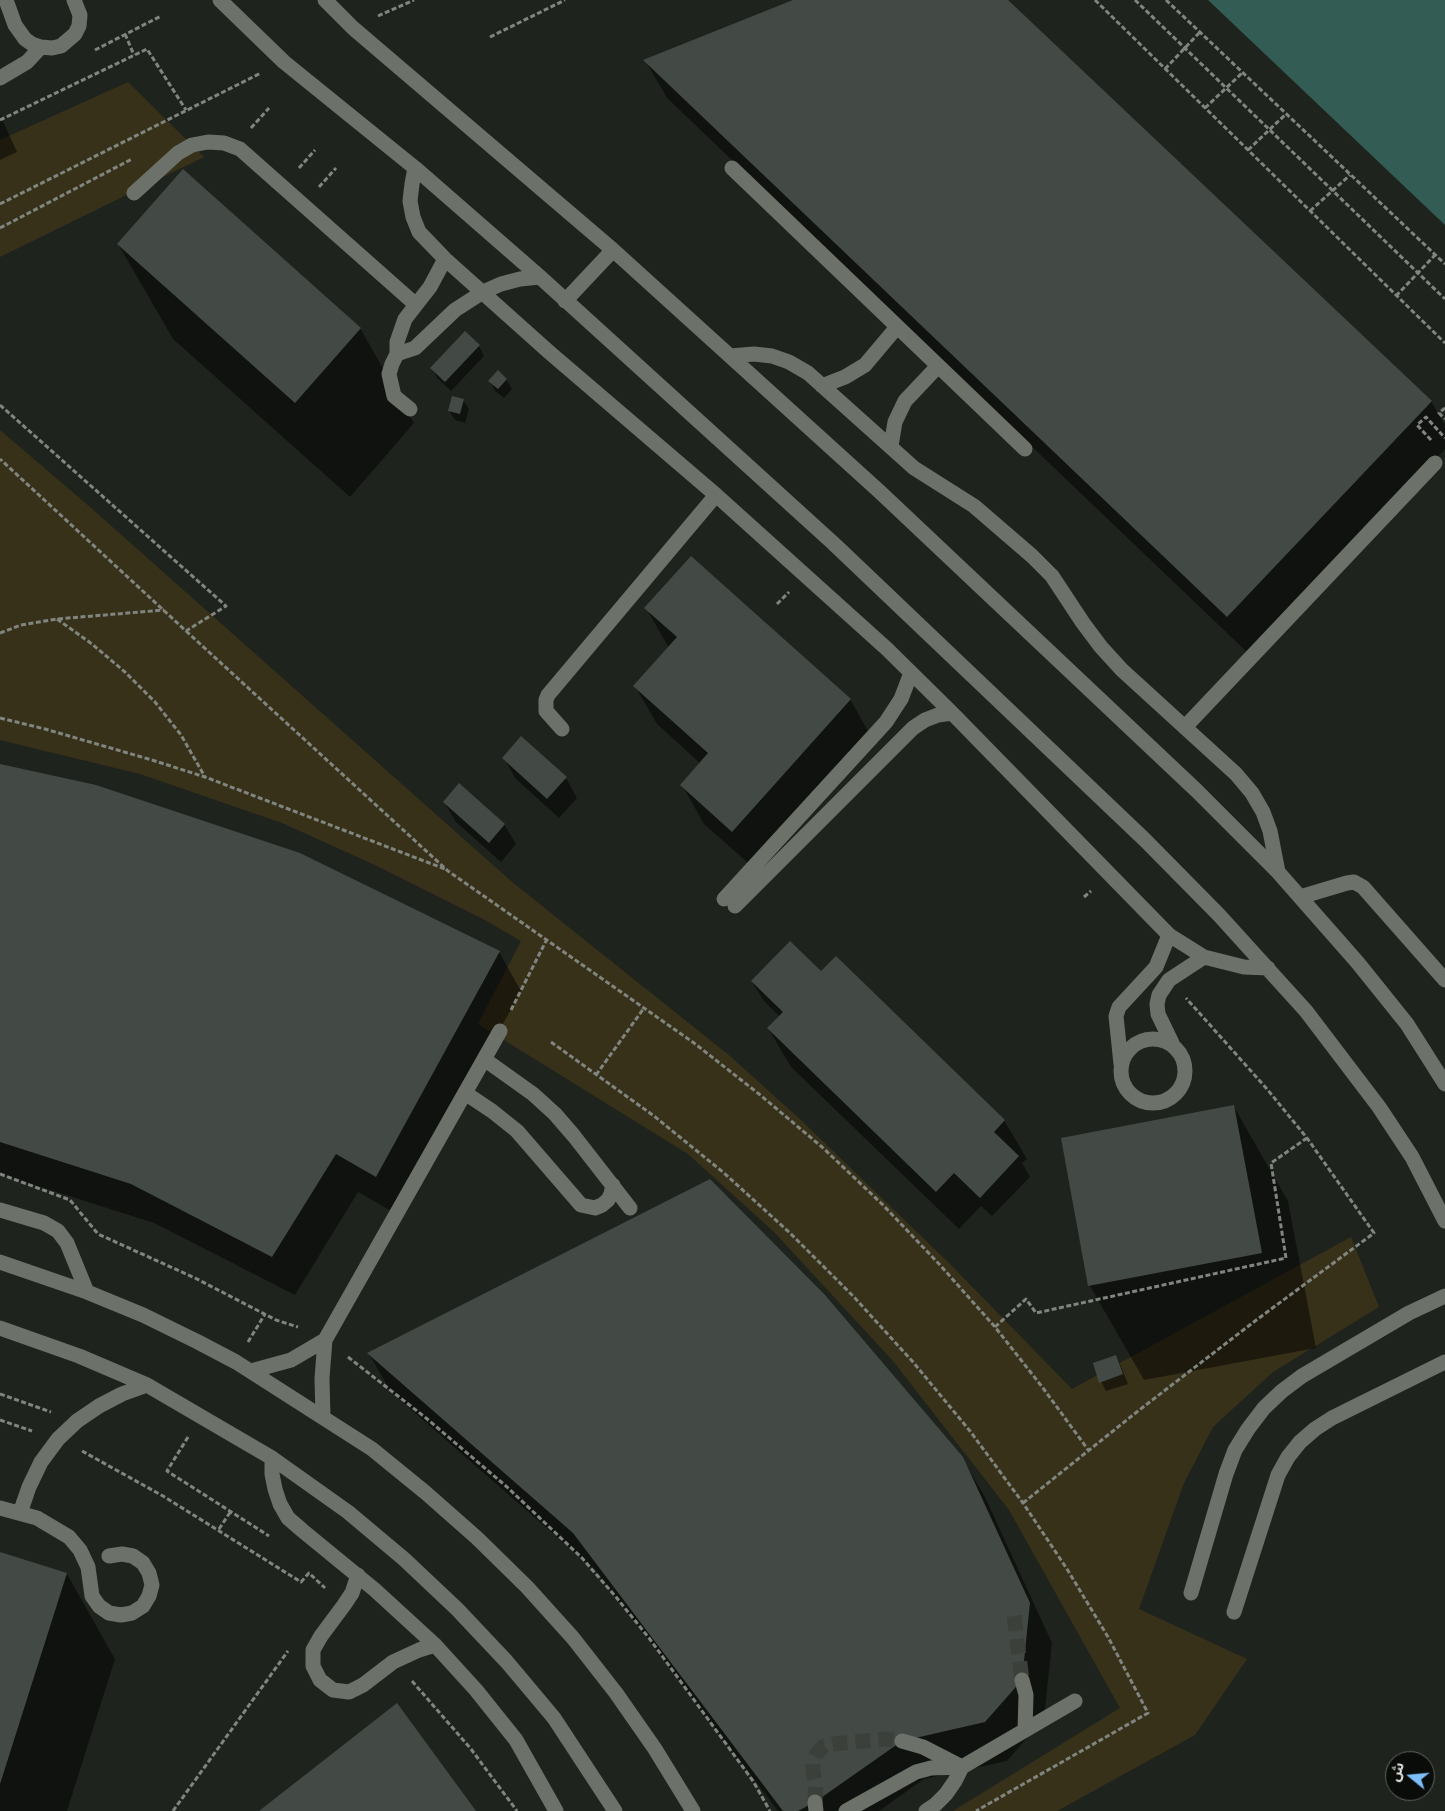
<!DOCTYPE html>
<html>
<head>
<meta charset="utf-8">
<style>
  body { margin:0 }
  #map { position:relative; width:1445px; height:1811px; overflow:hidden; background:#1f231d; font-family:"Exo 2","Noto Sans Arabic",sans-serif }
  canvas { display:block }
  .north { position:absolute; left:1385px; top:1751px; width:50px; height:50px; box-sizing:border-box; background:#0a0c09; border:1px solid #60635f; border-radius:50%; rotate:287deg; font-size:14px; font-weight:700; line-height:20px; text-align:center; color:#e2e5e1 }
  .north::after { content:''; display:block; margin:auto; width:18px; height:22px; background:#7bbef9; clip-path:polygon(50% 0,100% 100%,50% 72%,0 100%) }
</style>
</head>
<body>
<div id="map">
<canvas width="1445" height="1811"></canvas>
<div class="north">ش</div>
</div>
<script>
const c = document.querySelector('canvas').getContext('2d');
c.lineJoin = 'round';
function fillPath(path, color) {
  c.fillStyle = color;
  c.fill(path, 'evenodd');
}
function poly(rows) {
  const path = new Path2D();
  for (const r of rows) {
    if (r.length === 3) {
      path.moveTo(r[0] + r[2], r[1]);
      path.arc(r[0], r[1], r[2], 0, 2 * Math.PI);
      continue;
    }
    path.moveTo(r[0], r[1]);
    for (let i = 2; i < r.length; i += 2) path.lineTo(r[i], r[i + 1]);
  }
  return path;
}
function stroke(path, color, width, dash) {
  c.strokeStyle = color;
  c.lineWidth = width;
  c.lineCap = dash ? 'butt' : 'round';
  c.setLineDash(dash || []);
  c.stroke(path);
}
const green = poly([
  [128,82,204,157,0,257,0,140],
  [0,430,90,507,511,881,730,1056,803,1122,949,1263,1072,1389,1351,1237,1379,1307,1273,1372,1213,1427,1184,1483,1139,1609,1247,1659,1195,1735,1057,1811,953,1811,1120,1708,1009,1510,893,1361,774,1232,688,1154,478,1024,521,941,483,919,375,865,282,823,140,774,0,740]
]);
const water = poly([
  [1208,0,1445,0,1445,225]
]);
const shadow = poly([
  [796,0,1006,0,1431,401,1445,425,1445,449,1250,655,667,98,645,60],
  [0,115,17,152,0,160],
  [118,244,360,328,414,423,350,497,173,339],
  [465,333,479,346,484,356,451,391,437,378,432,368],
  [506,379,512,389,504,398,495,391,490,381],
  [463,400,469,409,465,423,455,420,449,411],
  [646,608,850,699,872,738,755,869,704,824,682,785,701,764,657,724,635,686,669,648],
  [504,758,566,778,577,798,559,818,515,778],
  [0,765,499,952,521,991,398,1215,358,1192,295,1295,154,1223,0,1174],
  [444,802,504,824,516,844,501,862,456,822],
  [821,973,1004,1120,1027,1159,1022,1163,1030,1177,992,1216,981,1206,959,1229,791,1067,768,1028,779,1016,764,1001,752,982],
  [1234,1107,1288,1201,1316,1348,1144,1380,1090,1286],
  [369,1354,962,1458,985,1497,1052,1643,1044,1718,1007,1761,924,1779,879,1811,778,1811,597,1572,391,1392],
  [1116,1356,1121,1366,1128,1384,1106,1391,1101,1382],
  [0,1553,67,1574,115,1659,67,1811,0,1811]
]);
const building = poly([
  [793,0,1008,0,1432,401,1227,617,643,60],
  [183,169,361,328,295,403,117,244],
  [465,331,480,345,445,382,430,368],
  [498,370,507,379,498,389,488,381],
  [452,396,464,399,460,414,448,411],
  [691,556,851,699,732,832,680,785,708,753,633,686,677,637,644,608],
  [521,736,567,777,547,799,502,758],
  [0,764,96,785,300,853,500,951,376,1177,336,1154,272,1257,131,1184,0,1142],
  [459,783,505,824,489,843,443,802],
  [790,941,821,971,836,956,1005,1120,994,1132,1019,1156,980,1198,954,1173,936,1192,767,1028,783,1012,751,981],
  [1234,1105,1262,1253,1088,1286,1061,1138],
  [710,1179,825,1295,963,1457,1030,1603,1022,1680,985,1722,902,1741,815,1802,798,1811,783,1811,573,1533,367,1353],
  [1116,1355,1123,1374,1099,1383,1093,1363],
  [0,1552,67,1573,0,1784],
  [397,1703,476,1811,259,1811]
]);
const minorTunnel = poly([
  [1014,1616,1022,1680],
  [815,1802,816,1785,813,1771,813,1761,817,1753,824,1746,833,1744,886,1739,902,1741]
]);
const path = poly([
  [1095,0,1445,343],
  [1135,0,1445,299],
  [1166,0,1445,264],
  [378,16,414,0],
  [125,34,134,55],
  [490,37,565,0],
  [95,50,161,16],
  [1165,69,1200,32],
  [1205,108,1242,73],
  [0,120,147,49,186,110],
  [251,128,269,108],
  [1248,150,1286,114],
  [299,168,315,150],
  [319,187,336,168],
  [0,204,261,73],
  [1310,211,1350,175],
  [0,228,132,159],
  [1396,296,1435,255],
  [0,405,226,606,186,631,0,459],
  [1445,408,1439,413,1445,419],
  [1431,440,1417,425,1426,417,1445,438],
  [777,604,789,592],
  [57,619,92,644,125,672,155,702,181,735,205,777],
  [186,631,448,871,694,1043,759,1094,822,1147,883,1205,940,1265,995,1327,1043,1388,1089,1451],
  [0,633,21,625,57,619,164,610],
  [0,718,45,729,152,760,205,777,445,869],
  [1084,897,1091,891],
  [511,1010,547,939],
  [551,1042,654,1116,724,1173,790,1233,853,1296,913,1362,970,1431,1023,1503,1067,1569,1108,1637,1148,1713,976,1811],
  [596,1075,644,1008],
  [0,1174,70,1200,98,1234,195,1278,276,1320,298,1327],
  [995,1327,1026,1299,1036,1313,1286,1258,1271,1163,1307,1138],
  [248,1342,265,1314],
  [348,1357,426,1418,507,1487,582,1558,616,1597,649,1638,753,1781,770,1811],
  [0,1394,51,1412],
  [0,1420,32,1431],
  [188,1437,167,1471,269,1536],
  [82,1451,163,1496,301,1582,309,1573,325,1588],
  [1023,1503,1138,1411,1255,1321,1374,1233,1307,1138,1267,1089,1186,998],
  [219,1529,231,1511],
  [412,1681,471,1749,517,1811],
  [173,1811,288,1651]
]);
const minor = poly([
  [6,0,15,25,25,39,32,44,41,47,52,48,61,46,75,34,79,26,80,15,74,0],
  [220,0,284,62,415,168,540,277,833,543,1145,840,1219,915,1306,1011,1379,1107,1412,1157,1445,1221],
  [325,0,353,28,613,250,880,492,1197,791,1278,872,1358,963,1407,1024,1445,1084],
  [0,78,27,62,41,47],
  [415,168,412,184,410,201,413,217,419,232,445,259,549,352,716,495,887,649,952,713,1169,935,1204,957,1244,967,1268,968],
  [732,168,1025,449],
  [134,193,178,153,192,145,208,142,224,143,240,149,415,304],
  [565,301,613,250],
  [397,354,415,348,455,310,483,292,501,284,520,279,540,277],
  [730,356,754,354,772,356,789,362,808,373,914,468,974,506,1032,556,1052,576,1083,623,1101,647,1122,670,1236,774,1252,793,1263,812,1270,831,1278,872],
  [822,386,845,377,865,365,897,327],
  [410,409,394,396,389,374,392,364,397,354,397,342,405,319,430,287,445,259],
  [891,446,895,422,905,401,938,366],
  [1185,727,1435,463],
  [562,729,546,711,546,700,548,695,716,495],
  [1300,897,1347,883,1354,882,1363,887,1445,980],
  [724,899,886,722,901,699,911,673],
  [735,906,913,728,925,720,938,715,952,713],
  [1153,1071,32],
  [1172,1043,1158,1014,1157,1004,1159,995,1169,980,1204,957],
  [484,1059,533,1094,555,1114,574,1136,630,1208],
  [1121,1064,1116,1016,1119,1007,1156,967,1169,935],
  [465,1093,492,1111,517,1131,581,1205,595,1208,602,1205,608,1200,611,1194,613,1185],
  [0,1210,44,1223,58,1231,67,1243,87,1292],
  [0,1262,87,1292,143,1315,198,1342,236,1362,372,1449,426,1493,477,1538,527,1587,573,1638,616,1693,655,1749,693,1811],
  [0,1328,79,1356,147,1385,272,1458,348,1512,404,1559,457,1609,507,1662,554,1718,615,1811],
  [251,1371,291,1360,325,1340],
  [323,1417,322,1378,325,1340,500,1031],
  [272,1458,272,1474,275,1489,280,1504,288,1518,303,1531,375,1590,435,1645,476,1690,516,1740,556,1811],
  [0,1508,37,1518,69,1537,80,1550,88,1567,92,1596,99,1606,109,1613,121,1615,132,1613,143,1606,149,1596,152,1585,149,1573,143,1563,133,1556,122,1554,109,1556],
  [20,1513,29,1487,41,1462,58,1439,77,1421,99,1406,122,1394,147,1385],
  [358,1575,352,1593,344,1605,321,1636,313,1650,313,1666,320,1680,333,1690,349,1692,363,1685,393,1662,419,1650,435,1645],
  [1191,1593,1226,1474,1235,1450,1248,1429,1264,1408,1282,1391,1302,1376,1409,1313,1445,1296],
  [1234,1612,1278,1475,1288,1457,1300,1442,1315,1429,1332,1418,1445,1362],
  [1022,1680,1026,1695,1025,1730],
  [902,1741,923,1747,960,1766],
  [815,1802,816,1811],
  [846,1811,916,1772,931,1768,962,1767,1075,1701],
  [926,1811,935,1805,946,1794,955,1781,962,1767]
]);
fillPath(green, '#383119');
fillPath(water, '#325c54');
fillPath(shadow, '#0007');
fillPath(building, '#434a46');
stroke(minorTunnel, '#3c403a', 15, [15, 8]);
stroke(path, '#818580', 3, [5, 2.5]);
stroke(minor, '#6c716a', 15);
</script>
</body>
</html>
